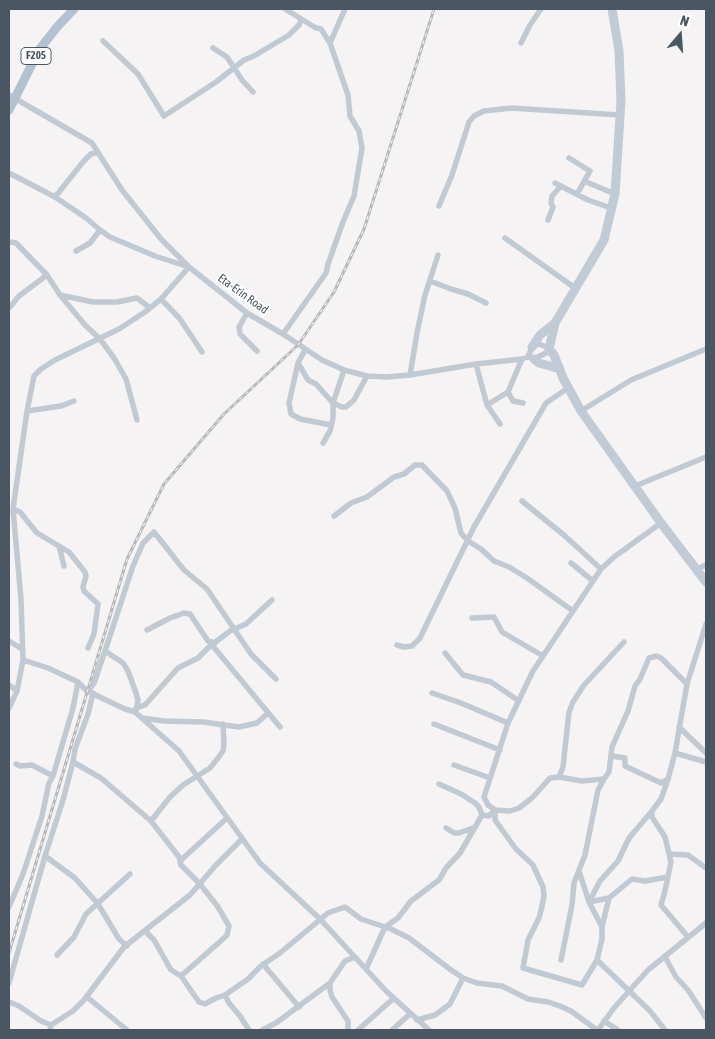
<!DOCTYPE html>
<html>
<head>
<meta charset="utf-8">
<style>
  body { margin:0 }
  #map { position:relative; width:715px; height:1039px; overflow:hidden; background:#f5f3f3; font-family:"Asap Condensed",sans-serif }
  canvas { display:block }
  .frame { position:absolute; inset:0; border:10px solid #4a5661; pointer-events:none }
  .north { position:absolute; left:655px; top:10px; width:50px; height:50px; -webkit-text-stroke:4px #fff; paint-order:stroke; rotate:18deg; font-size:14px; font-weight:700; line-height:20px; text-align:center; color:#4a5661 }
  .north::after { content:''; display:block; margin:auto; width:18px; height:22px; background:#4a5661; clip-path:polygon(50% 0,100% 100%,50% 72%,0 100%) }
</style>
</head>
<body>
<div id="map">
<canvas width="715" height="1039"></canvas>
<div class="frame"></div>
<div class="north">N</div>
</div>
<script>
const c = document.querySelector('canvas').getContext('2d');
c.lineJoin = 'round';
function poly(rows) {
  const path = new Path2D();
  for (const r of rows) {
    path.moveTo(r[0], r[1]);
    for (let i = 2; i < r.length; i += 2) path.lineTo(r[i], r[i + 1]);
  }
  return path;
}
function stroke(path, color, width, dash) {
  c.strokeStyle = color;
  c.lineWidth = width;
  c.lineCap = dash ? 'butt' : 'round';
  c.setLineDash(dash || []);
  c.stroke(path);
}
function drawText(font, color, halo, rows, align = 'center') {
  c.font = font + ' "Asap Condensed",sans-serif';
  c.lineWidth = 4;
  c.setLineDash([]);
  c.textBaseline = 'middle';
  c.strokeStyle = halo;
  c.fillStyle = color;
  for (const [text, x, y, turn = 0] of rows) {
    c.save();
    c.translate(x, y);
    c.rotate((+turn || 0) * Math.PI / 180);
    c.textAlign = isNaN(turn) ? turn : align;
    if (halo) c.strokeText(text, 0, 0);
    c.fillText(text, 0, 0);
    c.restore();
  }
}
const street = poly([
  [103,41,138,74,164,116,216,82,244,60,254,56,289,35,299,25,301,19],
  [330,43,345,9],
  [521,43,530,25,541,9],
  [213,48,227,57,242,80,253,92],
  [9,95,92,143,122,190,161,239,189,267,247,313,283,334,322,360,344,370,367,376,387,377,410,375,476,364,522,359,528,357],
  [569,158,590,171,577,194],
  [9,173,55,197,86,218,100,230],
  [584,181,615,194],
  [555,183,588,200,611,208],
  [55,197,83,162,91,154,98,152],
  [439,206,452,175,469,122,474,116,484,111,511,108,620,115],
  [548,220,553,207,551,203,552,196,561,186],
  [505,238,575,288],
  [9,242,16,243,47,275,60,295,85,325,100,339,114,358,126,379,137,420],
  [430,281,451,289,468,294,486,303],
  [60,295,93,302,117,302,137,298,150,308],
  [161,299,180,319,202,352],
  [9,308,19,296,47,275],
  [247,313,239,327,240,334,257,351],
  [283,334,326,273,328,264,343,222,354,196,362,148,359,131,350,116,348,95,330,43,321,29,316,28,285,9],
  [538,344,547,347,549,349,546,353,534,359,528,357,532,347,538,344],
  [305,350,298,363,289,403,291,414,300,419,331,425],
  [298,363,308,380,316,384,333,403,342,407,346,407,354,400,367,376],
  [476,364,487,405,500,424],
  [410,375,417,333,425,295,438,255],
  [508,392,513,401,523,403],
  [487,405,508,392,522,359],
  [27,411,61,406,74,401],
  [581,411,631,380,706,349],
  [323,443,330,431,333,418,333,403,344,370],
  [635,486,706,457],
  [522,501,565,536,601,569],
  [13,509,20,512,37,533,69,552,85,572,86,576,83,587,84,591,98,604,94,634,88,648],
  [334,516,351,503,367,497,394,477,404,474,415,465,422,465,447,491,455,508,461,533,468,541,481,549,494,561,509,567,527,578,573,611],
  [59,546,64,566],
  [571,563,593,581],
  [697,569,706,565],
  [472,618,494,617,502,632,543,656],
  [147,630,170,618,184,613,190,614,208,641,215,643],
  [9,641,22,649],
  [212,645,280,727],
  [397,645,404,647,412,646,420,638,474,527,546,403,568,388],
  [105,651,123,663,128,671,136,693,138,700,136,711],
  [445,653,463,675,491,682,519,701],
  [23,660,48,668,78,682,87,691,125,709,135,712,179,751,260,863,320,919,386,991,429,1030],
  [9,685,17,691],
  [88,691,94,683,105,651,133,566,143,543,154,532,184,570,207,589,251,654,276,679],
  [432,693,461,703,508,723],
  [9,708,17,691,23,660,21,599,13,509,27,411,34,376,41,369,55,360,119,329,145,312,161,299,189,267,155,256,110,237,100,230,90,243,76,251],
  [136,708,145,705,178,668,198,658,209,647,230,631,246,624,272,600],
  [142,718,164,721,203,722,239,727,257,723,268,713],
  [434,724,500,750],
  [679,727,706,753],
  [675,753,706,762],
  [612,756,625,758,625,766,661,783,668,779],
  [73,762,101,778,151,821,179,857,181,865,200,884,218,907,229,926,227,935,224,938,181,976],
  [16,764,20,766,32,765,53,776],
  [454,765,490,778],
  [559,777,563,767,569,712,573,702,584,685,624,642],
  [439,784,461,794,475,803,479,807,482,815,489,816,495,810,510,811,519,808,532,798,550,778,559,777,582,781,604,779,609,772,612,747,628,711,635,686,640,679,649,658,657,656,661,658,687,684],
  [151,821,170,797,183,785,210,768,218,758,223,751,224,744,223,724],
  [446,828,454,833,459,833,473,828],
  [670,854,688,855,706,868],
  [45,856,75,878,98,904,119,939,127,946],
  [180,861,227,818],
  [579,871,589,902,602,927,602,939,597,960,582,985,523,968,528,940,539,918,542,906,544,896,543,887,533,865,516,849,495,820,495,810,488,805,484,797,508,723,533,671,601,569,614,557,661,523],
  [609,898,589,902,600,881,618,861,629,838,652,811],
  [9,907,23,874,42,816,49,783,53,776,73,708,78,682],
  [602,927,609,898,632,879,645,881,668,877],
  [146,932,154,940,171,970,181,976,199,1002,205,1004,216,998,225,995,248,979,261,966,280,953,328,913,345,907,361,919,391,929,409,938,451,970,463,978,477,983,502,986,528,999,548,1002,560,1006,571,1011,597,1030],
  [688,937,661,905,665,891,671,862,665,837,652,817,652,811,661,799,668,779,675,753,687,684,706,624],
  [57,955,74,937,86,914,130,874],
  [665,957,676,977,688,990,706,1018],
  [561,960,572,905,574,883,585,855,598,790,604,779],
  [597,960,650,1011,665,1030],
  [263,964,299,1007],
  [366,969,385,927,398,918,411,901,439,880,446,868,460,853,482,815],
  [9,983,45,856,63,800,73,762,75,749,88,714,93,693],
  [330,983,330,990,332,997,348,1021,348,1030],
  [225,995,229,1003,240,1016,249,1030],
  [87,997,127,1030],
  [9,1002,19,1006,41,1021,51,1025],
  [417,1020,435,1015,450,1004,463,978],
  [604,1021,618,1030],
  [50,1030,51,1025,73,1011,84,1000,124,947,190,895,216,865,242,839],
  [262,1030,276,1023,330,983,345,961,355,957],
  [358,1030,394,998],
  [392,1030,410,1014],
  [598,1030,614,1008,648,970,706,923]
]);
const secondary = poly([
  [612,9,619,51,621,101,615,194,604,240,555,323,549,349,554,355,563,378,581,411,661,523,706,582],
  [532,347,540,335,555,323],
  [534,359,539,363,560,369]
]);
const primary = poly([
  [9,110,39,50,57,27,74,9]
]);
const rail = poly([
  [9,953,127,559,164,484,224,414,298,345,334,292,364,229,434,9]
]);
const shields = [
  [36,56,30]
];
const shieldNames = [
  ["F205",36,56]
];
const streetNames = [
  ["Eta-Erin Road",243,294,36]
];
stroke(street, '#c1cad2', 5.5);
stroke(secondary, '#c1cbd6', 9);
stroke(primary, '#b3c2d1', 9);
stroke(rail, '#b5b8bd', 3);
stroke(rail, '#fff', 1, [4]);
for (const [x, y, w] of shields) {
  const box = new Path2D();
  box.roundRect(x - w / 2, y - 8.5, w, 17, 4);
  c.fillStyle = '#fff';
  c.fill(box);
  stroke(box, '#4a5661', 1);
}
drawText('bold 11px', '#4a5661', null, shieldNames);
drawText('12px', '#4a5661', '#fff', streetNames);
</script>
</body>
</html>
